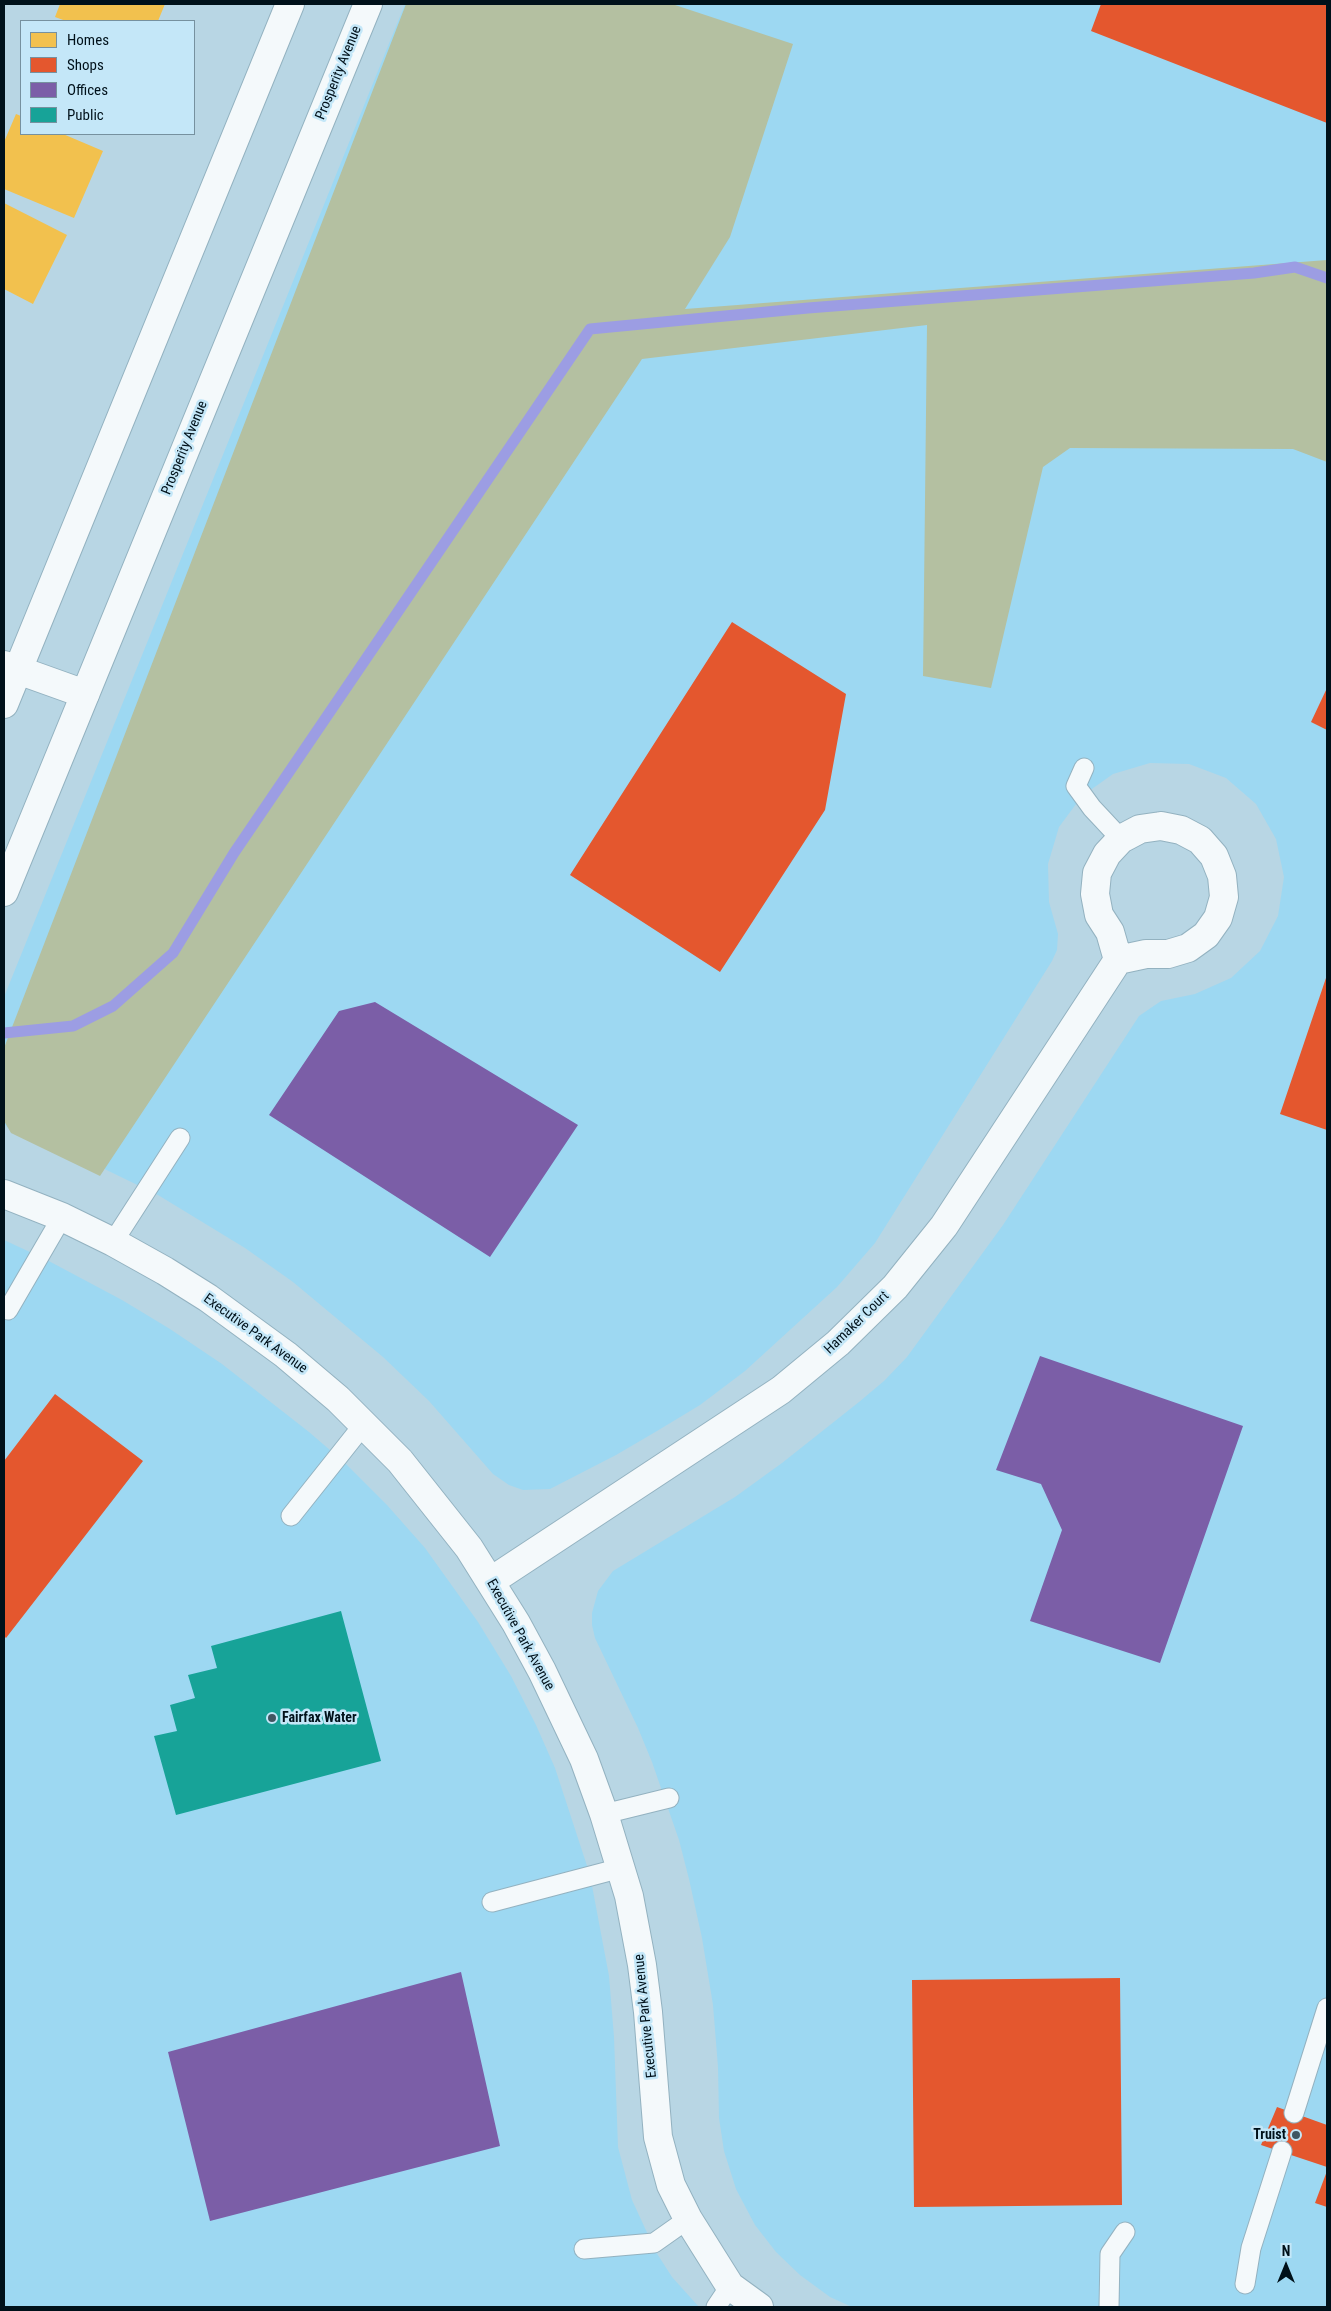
<!DOCTYPE html>
<html>
<head>
<meta charset="utf-8">
<style>
  body { margin:0 }
  #map { position:relative; width:1331px; height:2311px; overflow:hidden; background:#b8d6e4; font-family:"Roboto Condensed",sans-serif }
  canvas { display:block }
  .frame { position:absolute; inset:0; border:5px solid #00111a; pointer-events:none }
  .legend { position:absolute; left:20px; top:20px; width:175px; height:115px; box-sizing:border-box; background:#c4e7f8; border:1px solid #76919f; margin:0; padding:6px 9px; list-style:none; font-size:15px; color:#00111a }
  .legend li { display:flex; align-items:center; gap:10px; height:25px }
  .legend b { width:25px; border:1px solid #76919f }
  .north { position:absolute; left:1261px; top:2241px; width:50px; height:50px; -webkit-text-stroke:4px #c4e7f8; paint-order:stroke; rotate:0deg; font-size:14px; font-weight:700; line-height:20px; text-align:center; color:#00111a }
  .north::after { content:''; display:block; margin:auto; width:18px; height:22px; background:#00111a; clip-path:polygon(50% 0,100% 100%,50% 72%,0 100%) }
</style>
</head>
<body>
<div id="map">
<canvas width="1331" height="2311"></canvas>
<div class="frame"></div>
<ul class="legend">
<li><b style="height:14px;background:#f2c14e"></b>Homes</li>
<li><b style="height:14px;background:#e4572e"></b>Shops</li>
<li><b style="height:14px;background:#7b5ea7"></b>Offices</li>
<li><b style="height:14px;background:#17a398"></b>Public</li>
</ul>
<div class="north">N</div>
</div>
<script>
const c = document.querySelector('canvas').getContext('2d');
c.lineJoin = 'round';
function fillPath(path, color) {
  c.fillStyle = color;
  c.fill(path, 'evenodd');
}
function poly(rows) {
  const path = new Path2D();
  for (const r of rows) {
    path.moveTo(r[0], r[1]);
    for (let i = 2; i < r.length; i += 2) path.lineTo(r[i], r[i + 1]);
  }
  return path;
}
function stroke(path, color, width, dash) {
  c.strokeStyle = color;
  c.lineWidth = width;
  c.lineCap = dash ? 'butt' : 'round';
  c.setLineDash(dash || []);
  c.stroke(path);
}
function drawText(font, color, halo, rows, align = 'center') {
  c.font = font + ' "Roboto Condensed",sans-serif';
  c.lineWidth = 5;
  c.setLineDash([]);
  c.textBaseline = 'middle';
  c.strokeStyle = halo;
  c.fillStyle = color;
  for (const [text, x, y, turn = 0] of rows) {
    c.save();
    c.translate(x, y);
    c.rotate((+turn || 0) * Math.PI / 180);
    c.textAlign = isNaN(turn) ? turn : align;
    if (halo) c.strokeText(text, 0, 0);
    c.fillText(text, 0, 0);
    c.restore();
  }
}
const built = poly([
  [405,4,1327,4,1327,2307,852,2307,830,2297,800,2275,776,2252,755,2225,736,2189,724,2151,719,2118,718,2067,713,2005,702,1938,689,1879,679,1840,652,1762,638,1728,595,1638,592,1625,592,1613,598,1591,613,1571,735,1497,782,1463,859,1402,884,1381,907,1357,1003,1225,1139,1016,1161,1001,1195,994,1231,978,1260,951,1278,916,1284,877,1276,839,1256,804,1226,778,1189,764,1150,763,1113,774,1082,796,1059,827,1048,864,1049,902,1058,934,1057,950,1052,961,875,1243,837,1287,745,1371,700,1405,657,1431,616,1455,550,1489,523,1490,509,1485,493,1474,429,1401,383,1357,293,1282,245,1248,158,1195,86,1160,8,1128,4,1124,4,997],
  [4,1240,45,1259,122,1300,170,1329,222,1364,309,1432,345,1463,387,1505,425,1548,478,1622,511,1676,536,1725,555,1768,590,1875,609,1976,614,2037,618,2147,632,2200,656,2252,672,2277,699,2307,4,2307]
]);
const green = poly([
  [406,4,672,4,793,44,730,237,685,309,1327,260,1327,462,1293,449,1070,448,1043,467,991,688,923,676,927,325,642,359,100,1176,11,1133,4,1121,4,1048]
]);
const homes = poly([
  [60,4,165,4,158,21,66,21,55,17],
  [16,114,21,116,21,134,63,134,103,151,74,218,4,189,4,142],
  [4,203,67,235,33,304,4,289]
]);
const shops = poly([
  [1101,4,1327,4,1327,123,1091,31],
  [732,622,846,694,825,810,720,972,570,875],
  [1327,688,1327,730,1311,722],
  [1327,975,1327,1130,1280,1114],
  [55,1394,143,1461,6,1638,4,1636,4,1461],
  [1120,1978,1122,2205,914,2207,912,1980],
  [1277,2107,1327,2125,1327,2167,1261,2145],
  [1327,2171,1327,2207,1315,2203]
]);
const offices = poly([
  [375,1002,578,1125,490,1257,269,1115,339,1011],
  [1040,1356,1243,1426,1160,1663,1030,1621,1062,1530,1041,1484,996,1470],
  [461,1972,500,2146,210,2221,168,2052]
]);
const public = poly([
  [341,1611,381,1761,176,1815,154,1736,177,1731,170,1705,195,1698,188,1675,217,1668,211,1646]
]);
const stream = poly([
  [4,1033,73,1026,113,1006,173,953,234,853,590,329,808,308,1254,273,1295,267,1327,278]
]);
const lane = poly([
  [1084,768,1076,786,1092,808,1121,839],
  [113,1242,180,1138],
  [8,1310,62,1217],
  [291,1516,364,1424],
  [604,1814,669,1798],
  [492,1902,621,1868],
  [1294,2113,1327,2008],
  [584,2249,654,2243,688,2219],
  [1245,2284,1251,2248,1282,2151],
  [716,2307,730,2286],
  [1109,2307,1110,2254,1125,2232]
]);
const street = poly([
  [4,665,85,694],
  [1161,826,1181,830,1200,840,1214,856,1222,876,1224,897,1218,918,1206,935,1188,948,1168,954,1146,954,1118,960,1110,932,1099,915,1095,894,1097,873,1107,854,1121,839,1140,829,1161,826],
  [4,1194,62,1217,113,1242,165,1271,208,1298,286,1355,338,1399,400,1461,469,1548,516,1623,542,1671,584,1759,604,1814,629,1896,642,1965,648,2012,658,2137,671,2185,688,2219,730,2286,759,2307],
  [491,1581,781,1390,838,1343,895,1287,944,1226,1118,960]
]);
const secondary = poly([
  [4,704,290,4],
  [4,892,368,4]
]);
const markers = [
  [272,1718,5,"#405661"],
  [1296,2135,5,"#405661"]
];
const streetNames = [
  ["Prosperity Avenue",339,73,-68],
  ["Prosperity Avenue",185,448,-68],
  ["Hamaker Court",857,1323,-44],
  ["Executive Park Avenue",255,1334,36],
  ["Executive Park Avenue",520,1635,61],
  ["Executive Park Avenue",646,2016,-96]
];
const poiNames = [
  ["Fairfax Water",282,1718],
  ["Truist",1286,2135,"right"]
];
fillPath(built, '#9dd8f2');
fillPath(green, '#b4c0a1');
fillPath(homes, '#f2c14e');
fillPath(shops, '#e4572e');
fillPath(offices, '#7b5ea7');
fillPath(public, '#17a398');
stroke(stream, '#9c9de3', 11);
stroke(lane, '#93b2c0', 21);
stroke(street, '#93b2c0', 30);
stroke(secondary, '#93b2c0', 30);
stroke(lane, '#f4f9fb', 19);
stroke(street, '#f4f9fb', 28);
stroke(secondary, '#f4f9fb', 28);
for (const [x, y, r, color] of markers) {
  const dot = new Path2D();
  dot.arc(x, y, r, 0, 2 * Math.PI);
  c.fillStyle = color;
  c.fill(dot);
  stroke(dot, '#c4e7f8', 2);
}
drawText('14px', '#00111a', '#c4e7f8', streetNames);
drawText('bold 14px', '#00111a', '#c4e7f8', poiNames, 'left');
</script>
</body>
</html>
